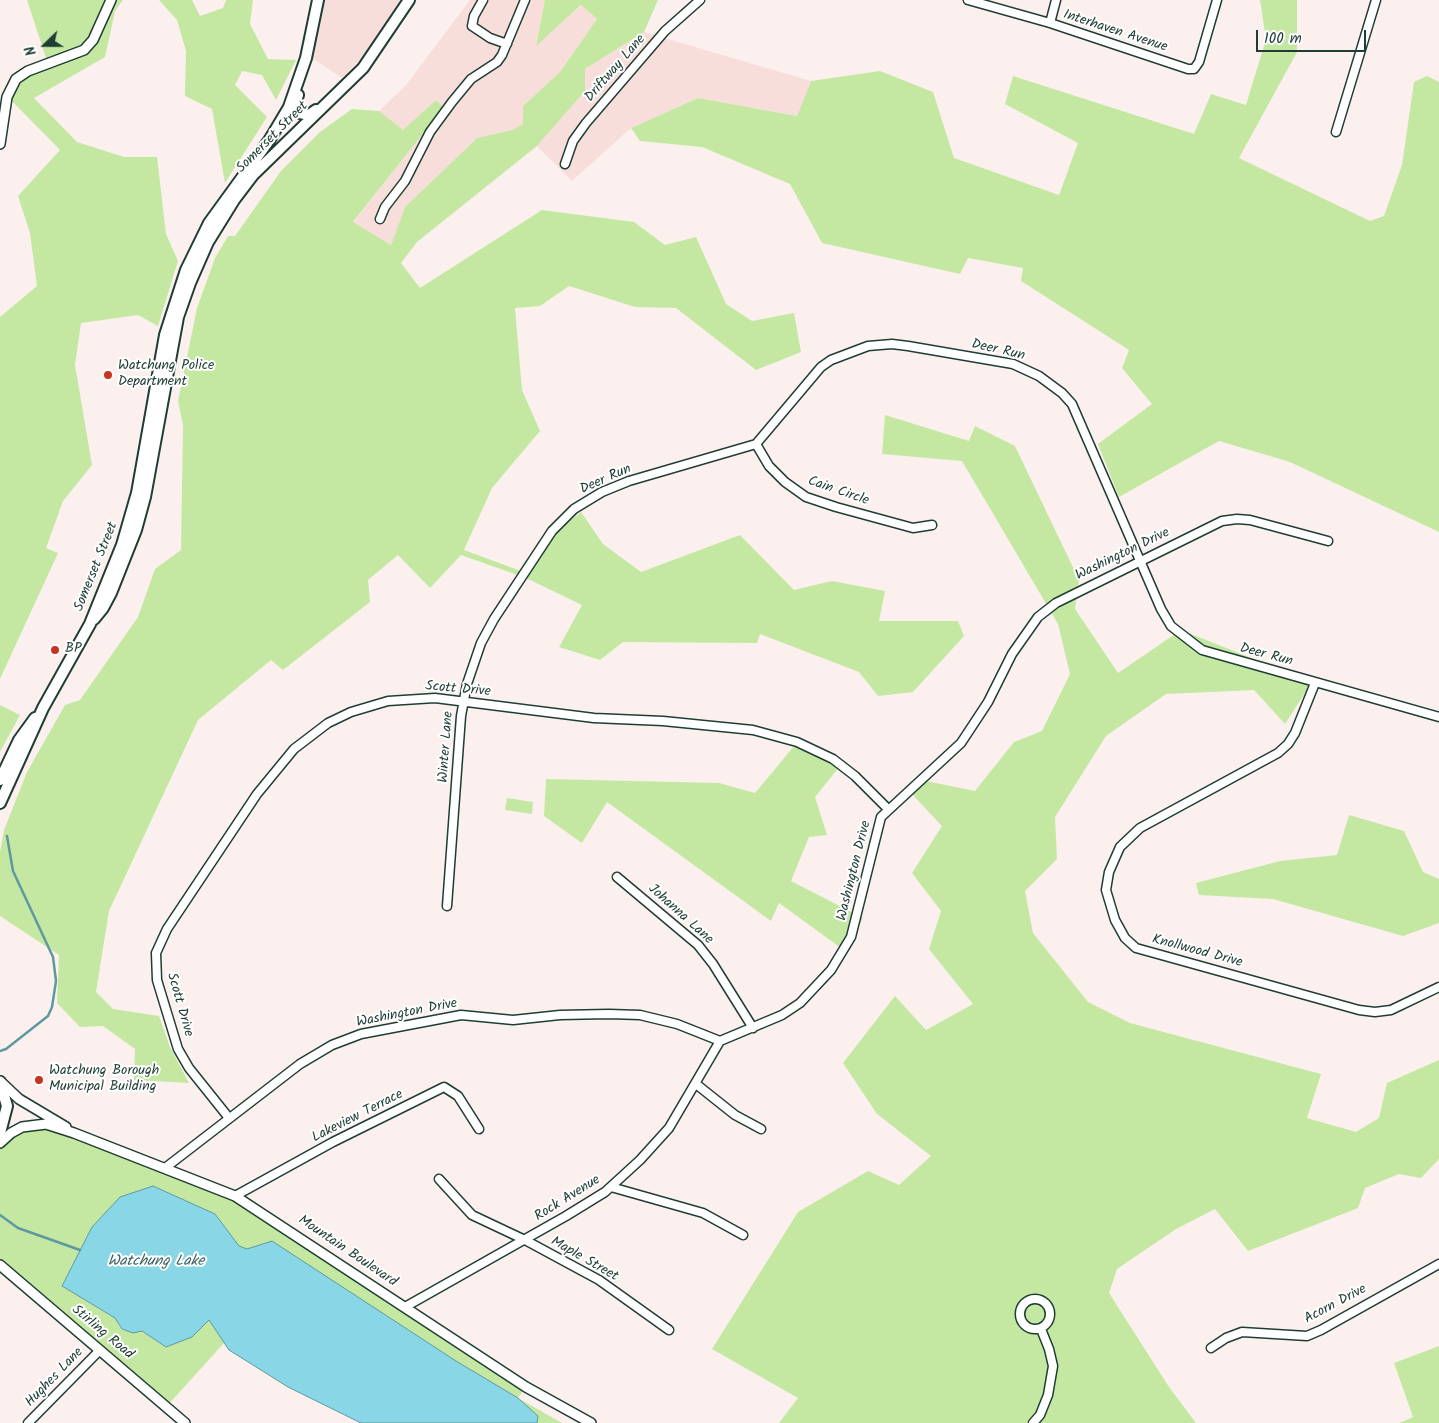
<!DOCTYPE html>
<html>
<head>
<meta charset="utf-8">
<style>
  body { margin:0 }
  #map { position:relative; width:1439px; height:1423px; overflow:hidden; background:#fcf0ee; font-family:Kalam,sans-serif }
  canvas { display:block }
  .north { position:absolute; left:20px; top:20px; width:50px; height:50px; -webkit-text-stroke:4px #fff; paint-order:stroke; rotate:248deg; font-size:14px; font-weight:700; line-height:20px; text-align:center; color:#1f3d34 }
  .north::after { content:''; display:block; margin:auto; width:18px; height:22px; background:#1f3d34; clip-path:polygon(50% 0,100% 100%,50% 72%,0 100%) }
  .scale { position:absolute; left:1256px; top:30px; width:110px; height:22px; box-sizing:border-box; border:2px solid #1f3d34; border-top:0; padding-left:6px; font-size:15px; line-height:18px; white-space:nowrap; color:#1f3d34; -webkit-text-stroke:4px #fff; paint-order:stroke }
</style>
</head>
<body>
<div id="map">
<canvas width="1439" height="1423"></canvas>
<div class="north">N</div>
<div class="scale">100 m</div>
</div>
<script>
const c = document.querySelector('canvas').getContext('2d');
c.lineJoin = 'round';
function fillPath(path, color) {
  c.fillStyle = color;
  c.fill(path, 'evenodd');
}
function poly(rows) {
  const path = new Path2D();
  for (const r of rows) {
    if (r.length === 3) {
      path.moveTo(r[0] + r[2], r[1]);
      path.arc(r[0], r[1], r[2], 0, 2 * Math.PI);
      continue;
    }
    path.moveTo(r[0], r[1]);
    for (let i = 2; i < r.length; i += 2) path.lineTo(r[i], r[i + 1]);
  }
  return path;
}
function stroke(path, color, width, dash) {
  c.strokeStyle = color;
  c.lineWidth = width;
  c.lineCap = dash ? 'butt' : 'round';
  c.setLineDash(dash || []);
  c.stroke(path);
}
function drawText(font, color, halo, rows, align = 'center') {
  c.font = font + ' Kalam,sans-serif';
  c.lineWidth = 4;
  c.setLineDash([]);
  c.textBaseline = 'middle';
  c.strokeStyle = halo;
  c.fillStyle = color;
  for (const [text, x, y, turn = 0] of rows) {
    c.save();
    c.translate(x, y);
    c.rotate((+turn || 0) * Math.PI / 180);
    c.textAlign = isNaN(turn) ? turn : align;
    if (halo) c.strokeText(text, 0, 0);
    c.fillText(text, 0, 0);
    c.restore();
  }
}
const built = poly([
  [325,0,401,0,367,52,342,78,312,58],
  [470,0,545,0,536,45,582,5,597,19,560,72,523,106,523,124,512,130,477,138,405,207,391,245,353,223,443,107,436,100,403,131,379,111,406,85],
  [644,32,811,81,797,116,698,98,631,128,572,181,537,146,585,91,585,69]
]);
const green = poly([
  [27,0,123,0,115,11,105,57,34,98,77,142,124,157,157,157,166,234,178,261,158,326,138,315,81,323,75,365,92,465,63,501,46,548,58,553,0,679,0,317,37,286,30,233,18,196,60,150,6,95,47,61],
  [159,0,192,0,200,16,223,8,226,0,253,0,250,24,268,59,296,60,276,100,262,75,242,71,235,85,267,117,225,183,212,109,185,96,186,51,177,20],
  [545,0,658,0,644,32,585,69,585,91,537,146,417,242,401,263,420,288,542,210,634,222,665,245,696,237,726,304,752,321,794,313,801,352,756,370,676,308,635,307,569,286,540,306,515,308,522,390,540,431,492,488,464,550,529,574,557,531,581,512,603,544,641,572,740,535,794,590,832,581,885,591,879,621,958,621,964,636,913,692,878,696,859,672,760,634,757,643,623,642,600,660,559,647,582,605,526,578,461,555,430,588,398,555,368,580,370,602,283,670,271,660,198,720,109,911,96,992,113,1009,159,1016,170,1047,189,1083,134,1080,135,1049,103,1026,80,1027,57,1003,59,955,0,916,0,852,4,830,27,772,65,705,80,700,138,617,155,569,181,550,183,425,178,401,197,308,215,258,228,236,235,236,281,171,320,132,352,109,379,111,403,130,436,100,444,107,353,222,391,245,405,207,477,138,512,130,523,124,523,106,560,72,597,19,581,5,536,46],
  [1260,0,1297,0,1297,52,1239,158,1370,221,1384,216,1402,165,1414,82,1427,76,1439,82,1439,532,1290,462,1219,441,1119,497,1098,444,1152,404,1122,368,1129,350,1021,281,1023,268,968,258,960,274,822,243,790,184,702,147,640,141,631,128,698,98,797,116,811,81,880,71,933,92,954,158,1059,195,1078,143,1005,104,1013,76,1194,134,1211,94,1246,105,1266,39],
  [885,415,969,441,975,426,1015,446,1079,580,1075,609,1118,673,1181,630,1312,682,1285,724,1254,690,1166,694,1106,736,1055,817,1057,859,1025,891,1033,933,1088,1002,1130,1023,1321,1074,1307,1118,1356,1132,1379,1118,1387,1083,1439,1060,1439,1159,1421,1178,1399,1174,1365,1188,1358,1208,1248,1251,1215,1209,1176,1229,1117,1269,1109,1293,1169,1387,1196,1423,779,1423,798,1398,712,1349,798,1212,868,1171,899,1185,931,1156,877,1114,843,1063,895,996,926,1030,973,1004,929,949,941,911,912,873,942,826,911,793,926,781,975,791,1014,742,1042,731,1070,674,1058,624,962,461,882,454],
  [0,705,20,715,0,752],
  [800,739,844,761,815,797,827,835,809,837,791,881,863,918,845,951,779,903,771,921,607,802,582,843,544,816,546,779,719,783,755,793],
  [507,798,533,802,532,814,505,810],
  [1349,815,1404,831,1423,872,1439,879,1439,923,1403,936,1273,899,1199,895,1196,883,1280,861,1337,855],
  [40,1124,235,1196,526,1387,518,1398,562,1423,537,1423,538,1416,518,1398,456,1361,272,1242,247,1249,239,1246,215,1214,153,1186,120,1197,92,1227,62,1286,115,1318,122,1330,142,1331,166,1347,192,1337,209,1319,225,1342,166,1407,0,1265,0,1143,6,1137],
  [1439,1346,1439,1423,1399,1423,1413,1417,1394,1363]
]);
const water = poly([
  [153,1186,215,1214,239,1246,247,1249,272,1241,456,1361,518,1398,538,1416,537,1423,361,1423,288,1387,229,1350,209,1320,192,1337,166,1347,142,1331,133,1333,122,1329,115,1318,62,1286,92,1227,120,1197,153,1186]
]);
const stream = poly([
  [0,1051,6,1049,48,1016,52,1007,56,981,53,957,13,871,7,836],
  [0,1215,18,1228,80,1250]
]);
const minor = poly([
  [483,0,474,16,472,26,490,38,507,44],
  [968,0,1050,23,1188,69,1194,69,1199,62,1217,0],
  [1050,23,1056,0],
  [1336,132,1376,0],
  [565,164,573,141,586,123,665,31,700,0],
  [380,219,385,207,405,181,430,132,452,102,471,79,497,62,502,55,525,0],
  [756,444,769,466,785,482,806,497,836,507,913,528,932,525],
  [1315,683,1295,733,1288,744,1278,753,1140,828,1120,847,1109,872,1106,890,1115,920,1125,938,1136,948,1359,1010,1375,1012,1391,1010,1439,987],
  [617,877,698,945,713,964,753,1028],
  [447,906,461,716,467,684,481,643,494,619,552,531,574,509,602,492,629,481,756,444,821,367,831,360,868,346,892,344,908,346,1013,364,1039,376,1062,393,1072,404,1161,609,1171,626,1202,650,1439,717],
  [696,1084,735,1115,761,1129],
  [229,1118,189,1068,178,1049,157,980,156,953,167,929,257,794,294,749,328,723,351,712,388,701,435,698,594,718,663,721,753,730,797,742,833,759,855,776,888,809],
  [165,1168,300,1064,332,1045,361,1034,461,1015,513,1020,560,1015,609,1014,640,1015,677,1024,720,1041,782,1015,800,1003,831,970,851,937,881,817,961,743,988,702,1012,654,1038,617,1056,603,1222,521,1237,519,1250,520,1328,541],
  [439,1179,472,1215,525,1240,599,1280,669,1330],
  [611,1187,703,1213,743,1235],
  [235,1196,333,1142,444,1087,458,1096,479,1129],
  [1035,1314,15],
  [405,1307,566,1216,605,1192,640,1160,669,1128,720,1041],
  [1211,1348,1226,1338,1242,1332,1307,1336,1321,1330,1439,1264],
  [28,1423,100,1350],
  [1033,1423,1040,1415,1048,1395,1053,1366,1049,1349,1041,1329]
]);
const tertiary = poly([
  [0,144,7,97,16,79,28,71,84,50,93,40,111,0],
  [0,1081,19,1099,66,1127],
  [0,1143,11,1133,22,1127,46,1124,74,1133,235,1196,526,1387,591,1423],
  [0,1265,185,1423]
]);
const secondary = poly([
  [298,95,295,104,300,113,309,115,316,110],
  [94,619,103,608,111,593,136,530,145,497,178,317,190,283,208,242,234,200,253,175,363,68,409,0],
  [0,780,19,740,35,718],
  [0,803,43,708,90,624,122,545,137,493,165,335,186,270,209,223,270,139,289,107,306,58,318,0],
  [0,1082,7,1106,0,1133]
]);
const markers = [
  [108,375,5,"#c8321e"],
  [55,650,5,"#c8321e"],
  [39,1080,5,"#c8321e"]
];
const streetNames = [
  ["Interhaven Avenue",1115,32,18],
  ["Driftway Lane",616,69,-49],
  ["Somerset Street",273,138,-45],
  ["Deer Run",998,351,13],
  ["Deer Run",606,480,-24],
  ["Cain Circle",838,492,19],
  ["Washington Drive",1123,555,-26],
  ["Somerset Street",97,567,-68],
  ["Deer Run",1266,656,15],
  ["Scott Drive",458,690,5],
  ["Winter Lane",447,747,-86],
  ["Washington Drive",855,871,-76],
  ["Johanna Lane",680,915,42],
  ["Knollwood Drive",1197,952,15],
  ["Scott Drive",179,1005,74],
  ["Washington Drive",407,1014,-11],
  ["Lakeview Terrace",358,1117,-27],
  ["Rock Avenue",568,1199,-32],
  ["Mountain Boulevard",347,1252,34],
  ["Maple Street",584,1260,30],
  ["Acorn Drive",1336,1305,-28],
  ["Stirling Road",102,1333,40],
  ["Hughes Lane",55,1378,-46]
];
const poiNames = [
  ["Watchung Police",118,367],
  ["Department",118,383],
  ["BP",65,650],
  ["Watchung Borough",49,1072],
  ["Municipal Building",49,1088]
];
const waterNames = [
  ["Watchung Lake",156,1262]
];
fillPath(built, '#f8deda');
fillPath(green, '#c4e8a2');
fillPath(water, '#88d6e6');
stroke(water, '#5e999f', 1);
stroke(stream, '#5e999f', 2.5);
stroke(minor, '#1f3d34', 11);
stroke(tertiary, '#1f3d34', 12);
stroke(secondary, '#1f3d34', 14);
stroke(minor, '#fff', 8);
stroke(tertiary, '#fff', 9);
stroke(secondary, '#fff', 10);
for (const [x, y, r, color] of markers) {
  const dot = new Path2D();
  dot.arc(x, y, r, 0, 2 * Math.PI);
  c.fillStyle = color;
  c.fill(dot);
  stroke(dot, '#fff', 2);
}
drawText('14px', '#1f3d34', '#fff', streetNames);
drawText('14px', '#1f3d34', '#fff', poiNames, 'left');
drawText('italic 15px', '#396360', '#fff', waterNames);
</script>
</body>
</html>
